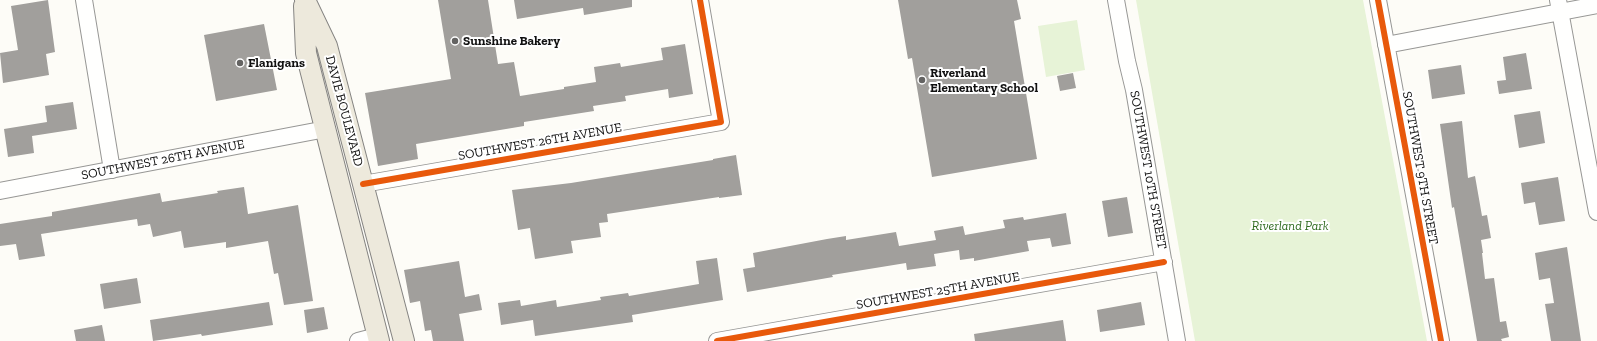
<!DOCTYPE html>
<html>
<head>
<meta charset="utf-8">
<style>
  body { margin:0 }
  canvas { display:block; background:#fdfcf7 }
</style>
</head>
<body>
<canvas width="1597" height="341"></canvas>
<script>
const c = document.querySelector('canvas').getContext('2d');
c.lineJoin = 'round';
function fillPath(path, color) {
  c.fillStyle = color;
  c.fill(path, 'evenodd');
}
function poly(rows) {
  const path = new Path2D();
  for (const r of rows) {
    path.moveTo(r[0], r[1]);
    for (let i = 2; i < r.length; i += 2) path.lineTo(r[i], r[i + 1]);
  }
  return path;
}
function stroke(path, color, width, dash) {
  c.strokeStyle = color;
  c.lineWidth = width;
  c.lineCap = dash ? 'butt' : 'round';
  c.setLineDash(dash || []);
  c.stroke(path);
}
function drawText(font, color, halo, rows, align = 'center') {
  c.font = font + ' "Zilla Slab",serif';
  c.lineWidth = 4;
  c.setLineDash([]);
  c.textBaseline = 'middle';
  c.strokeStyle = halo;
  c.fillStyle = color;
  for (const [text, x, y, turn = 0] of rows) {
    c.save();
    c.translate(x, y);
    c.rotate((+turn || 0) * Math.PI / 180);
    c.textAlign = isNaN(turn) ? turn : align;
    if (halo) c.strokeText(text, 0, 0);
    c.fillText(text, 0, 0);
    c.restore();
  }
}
const green = poly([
  [1136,0,1363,0,1427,341,1195,341],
  [1077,20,1085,70,1046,77,1038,26]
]);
const building = poly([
  [48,0,55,52,46,54,49,75,3,83,0,53,18,50,11,6],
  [438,0,488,0,498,64,514,62,520,96,564,89,564,87,596,82,594,67,620,63,621,67,663,60,661,48,685,44,693,94,669,98,668,89,625,96,626,101,593,106,594,111,524,122,524,126,416,144,418,159,378,166,365,93,451,79],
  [514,0,632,0,632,7,584,15,583,8,517,19],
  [898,0,1017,0,1021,19,1014,21,1037,159,932,177,912,58,908,59],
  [264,24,277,90,216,101,204,35],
  [1526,53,1532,89,1499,94,1497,81,1506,80,1503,57],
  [1461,65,1465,94,1432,99,1428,70],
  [1073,73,1076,88,1060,91,1057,76],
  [73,102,77,129,32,136,34,153,8,157,4,129,47,122,45,106],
  [1540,111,1545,143,1519,148,1514,115],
  [1462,121,1468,178,1475,176,1482,216,1487,215,1491,238,1481,240,1483,253,1482,253,1485,279,1494,278,1500,322,1506,321,1509,337,1501,339,1502,341,1477,341,1454,207,1452,208,1440,124],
  [736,155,742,195,719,198,719,197,607,214,608,222,599,223,601,237,571,241,573,253,535,259,530,228,518,230,512,190,571,183,713,160,713,159],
  [1558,177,1565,221,1539,225,1535,202,1524,204,1521,183],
  [244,187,248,214,298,205,313,301,284,305,278,273,274,274,268,241,226,248,226,242,184,248,181,231,153,237,150,224,138,226,137,219,41,234,45,256,19,260,16,244,0,246,0,224,52,216,52,212,160,193,162,202,218,193,217,191],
  [1127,197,1133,233,1108,237,1102,201],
  [1066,213,1071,244,1052,247,1050,238,1027,241,1029,251,974,261,974,258,960,260,959,250,934,254,936,266,907,270,906,263,832,275,833,277,747,292,743,269,755,267,753,253,827,239,846,236,846,240,896,232,899,246,936,240,934,231,963,226,965,235,1005,228,1003,220,1023,217,1024,220],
  [1567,247,1581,341,1551,341,1545,304,1554,303,1550,278,1539,280,1535,253],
  [717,258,723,300,632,315,633,322,535,336,533,320,501,325,498,303,520,300,521,306,556,300,557,307,601,300,600,297,628,293,629,296,699,284,696,261],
  [459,261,465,297,479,294,482,310,459,314,464,341,433,341,431,330,425,331,420,301,410,303,404,270],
  [137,278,141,303,104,309,100,284],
  [269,302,273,325,202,336,201,334,153,341,150,320],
  [1141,302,1145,325,1100,332,1097,310],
  [324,307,328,329,307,333,304,310],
  [1063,320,1066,341,975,341,974,334],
  [102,325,105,341,76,341,74,330]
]);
const minor = poly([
  [84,0,112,170],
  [1116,0,1127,61,1134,90,1177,341],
  [1378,0,1441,341],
  [1558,0,1597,212],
  [1386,45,1597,5],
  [363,184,721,122,700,0],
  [0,191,326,129],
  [358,341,377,336],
  [717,341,1164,262]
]);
const major = poly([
  [305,0,327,46,404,341],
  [304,6,306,53,379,341]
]);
const cycleway = poly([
  [1378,0,1441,341],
  [363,184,721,122,700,0],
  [717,341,1164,262]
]);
const markers = [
  [455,41,4,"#646362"],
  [240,63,4,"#646362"],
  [922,80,4,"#646362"]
];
const poiNames = [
  ["Sunshine Bakery",463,41],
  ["Flanigans",248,63],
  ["Riverland",930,73],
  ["Elementary School",930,88]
];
const streetNames = [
  ["DAVIE BOULEVARD",344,111,75],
  ["SOUTHWEST 26TH AVENUE",540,142,-10],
  ["SOUTHWEST 26TH AVENUE",163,160,-11],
  ["SOUTHWEST 9TH STREET",1420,168,80],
  ["SOUTHWEST 10TH STREET",1148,170,80],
  ["SOUTHWEST 25TH AVENUE",938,291,-10]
];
const parkNames = [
  ["Riverland Park",1290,226]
];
fillPath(green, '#e7f3d7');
fillPath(building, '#a19f9c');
stroke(minor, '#979795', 18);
stroke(major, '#858482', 22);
stroke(minor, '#fffffe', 16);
stroke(major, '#ede9dc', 20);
stroke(cycleway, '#e8590c', 6);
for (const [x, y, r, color] of markers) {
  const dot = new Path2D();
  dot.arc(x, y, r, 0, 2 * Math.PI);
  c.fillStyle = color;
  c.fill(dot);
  stroke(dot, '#fff', 1.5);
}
drawText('bold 13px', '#111', '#fff', poiNames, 'left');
drawText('13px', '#111', '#fff', streetNames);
drawText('italic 13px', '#2f6b1f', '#fff', parkNames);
</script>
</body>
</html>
